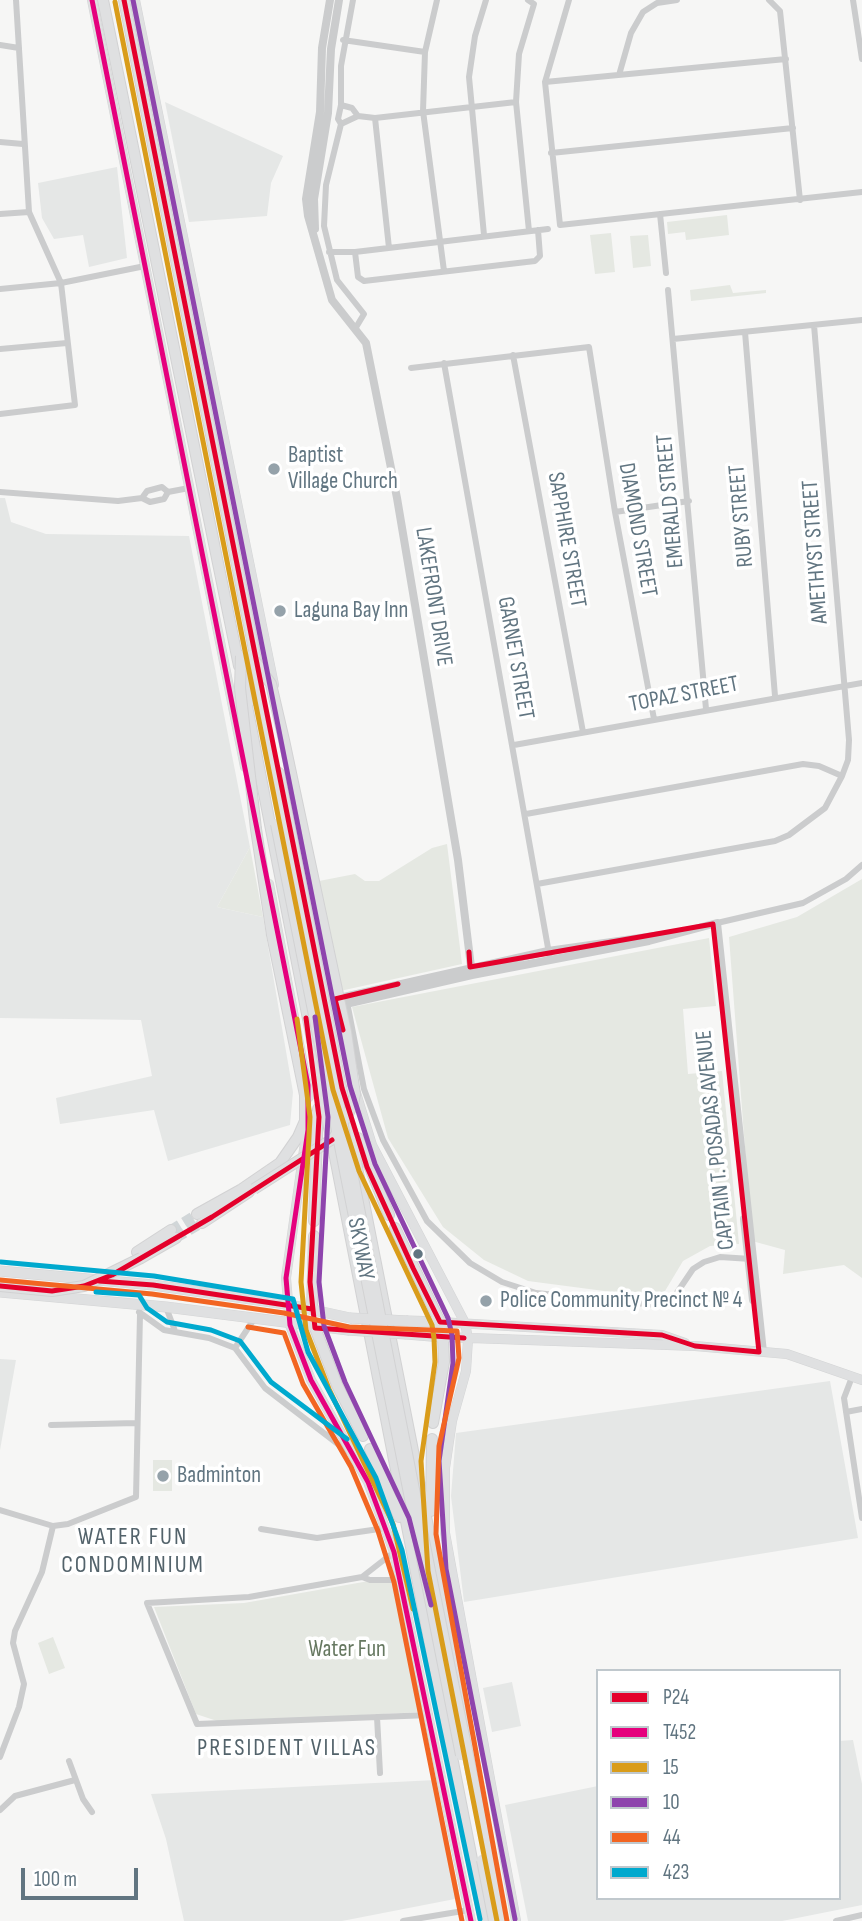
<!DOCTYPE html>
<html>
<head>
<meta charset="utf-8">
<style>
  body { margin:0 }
  #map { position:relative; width:862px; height:1921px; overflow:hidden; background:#f6f6f5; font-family:"Sofia Sans Condensed",sans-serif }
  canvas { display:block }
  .legend { position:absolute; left:596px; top:1669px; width:245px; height:231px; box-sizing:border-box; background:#fff; border:2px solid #c0c8cd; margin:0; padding:9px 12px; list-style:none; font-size:21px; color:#617581 }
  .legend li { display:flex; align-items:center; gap:14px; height:35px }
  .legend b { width:35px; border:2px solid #c0c8cd }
  .scale { position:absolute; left:21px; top:1868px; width:117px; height:32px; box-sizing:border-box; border:4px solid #617581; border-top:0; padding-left:9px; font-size:21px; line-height:24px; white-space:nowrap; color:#617581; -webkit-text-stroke:5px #fff; paint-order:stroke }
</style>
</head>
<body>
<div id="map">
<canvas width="862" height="1921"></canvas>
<ul class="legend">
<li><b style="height:9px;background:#e4002b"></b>P24</li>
<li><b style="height:9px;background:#e5007d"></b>T452</li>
<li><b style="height:9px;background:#d99c1a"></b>15</li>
<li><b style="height:9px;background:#8e44ad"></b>10</li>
<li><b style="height:9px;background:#f26522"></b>44</li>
<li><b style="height:9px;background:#00a9ce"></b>423</li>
</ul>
<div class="scale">100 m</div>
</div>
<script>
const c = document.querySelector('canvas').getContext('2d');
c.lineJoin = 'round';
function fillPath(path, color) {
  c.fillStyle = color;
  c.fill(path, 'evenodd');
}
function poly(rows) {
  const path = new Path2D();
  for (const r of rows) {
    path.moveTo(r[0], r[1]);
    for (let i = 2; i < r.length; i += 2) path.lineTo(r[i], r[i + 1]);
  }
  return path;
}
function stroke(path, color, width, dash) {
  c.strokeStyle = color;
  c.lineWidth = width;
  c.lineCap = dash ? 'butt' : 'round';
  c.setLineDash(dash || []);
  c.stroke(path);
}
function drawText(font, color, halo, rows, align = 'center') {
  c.font = font + ' "Sofia Sans Condensed",sans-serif';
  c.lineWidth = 7;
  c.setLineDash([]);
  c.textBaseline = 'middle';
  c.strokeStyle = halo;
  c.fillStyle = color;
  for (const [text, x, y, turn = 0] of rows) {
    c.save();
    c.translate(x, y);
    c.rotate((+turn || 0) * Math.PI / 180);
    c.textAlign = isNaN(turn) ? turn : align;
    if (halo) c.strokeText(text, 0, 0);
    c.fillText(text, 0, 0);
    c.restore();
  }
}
const built = poly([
  [165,102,283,156,271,183,267,216,189,222],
  [117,167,127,258,89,267,83,235,54,239,42,218,38,183],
  [0,498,5,498,11,522,46,534,189,536,250,847,217,907,263,917,293,1092,290,1125,168,1161,154,1110,60,1124,56,1098,152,1076,141,1020,0,1018],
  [0,1359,16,1360,0,1450],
  [830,1381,858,1538,464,1602,451,1496,456,1433],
  [512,1682,521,1726,492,1732,483,1688],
  [853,1740,862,1784,862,1905,782,1921,528,1921,505,1805,598,1786,598,1898,839,1898,839,1741],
  [436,1780,460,1898,342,1921,184,1921,166,1839,151,1794]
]);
const green = poly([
  [727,215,729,235,686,240,685,232,668,234,667,222],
  [611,233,615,272,595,274,590,235],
  [648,235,651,266,633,268,630,236],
  [730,285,733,293,766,290,766,293,691,301,690,290],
  [447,844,462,964,340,991,319,881,355,874,365,881,379,881,432,848],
  [250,847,263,917,217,907],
  [862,879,862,1278,844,1265,783,1274,785,1250,752,1241,729,937,797,917],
  [709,938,716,1006,683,1009,688,1074,722,1071,739,1244,710,1246,683,1261,665,1291,650,1297,528,1281,484,1260,443,1227,388,1138,352,1007],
  [153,1460,172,1460,172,1491,153,1491],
  [369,1581,401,1584,424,1712,220,1722,196,1714,154,1607,244,1603],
  [53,1637,65,1668,49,1674,38,1643]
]);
const motorwayTunnel = poly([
  [171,1230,197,1214],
  [176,1238,202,1223]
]);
const minor = poly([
  [437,0,425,52,423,111,444,271],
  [528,0,534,4,519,54,516,102,529,231],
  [569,0,545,82,560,225,862,192],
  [769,0,780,11,800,200],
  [853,0,862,59],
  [343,40,425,52],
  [0,45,19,48],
  [619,75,631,33,643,12,657,3,677,0],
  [545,82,786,59],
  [341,105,352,108,358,116],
  [375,118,389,248],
  [341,124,326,185,324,226,337,280,364,314,355,329],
  [341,124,358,116,375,118,516,102],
  [341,124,338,119,341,105,341,66,353,0],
  [0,142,23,144],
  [551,153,793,128],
  [0,214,29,212],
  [660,214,666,273],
  [484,235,469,77,475,36,486,0],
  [329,252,355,252,548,229],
  [355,252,358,277,364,281,535,261,540,256,538,230],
  [0,289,61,283,145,266],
  [668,290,706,709],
  [745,332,775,696],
  [673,339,862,320],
  [0,349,67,343],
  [513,355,583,732],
  [444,363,550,959],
  [411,368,589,347,615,512,654,719],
  [0,414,75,405,61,283,29,212,16,0],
  [0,492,118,501,142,498,150,502,164,499,168,492],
  [142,498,147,491,162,487,168,492,189,488],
  [615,512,689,501],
  [514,745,862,683],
  [526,814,803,764,819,766,842,776],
  [537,884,775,841,789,835,825,808,842,776,848,760,849,740,814,325],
  [717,923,803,903,846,879,862,865],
  [347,1002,364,1089,383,1140,427,1221,470,1263,502,1282,536,1293,656,1305,672,1300,693,1269,704,1262,720,1257,751,1259],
  [166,1307,175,1331],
  [139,1312,164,1330,209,1338,235,1348,265,1388,351,1454],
  [235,1348,254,1319],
  [852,1377,844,1398,862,1518],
  [846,1412,862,1409],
  [51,1425,137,1423],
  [0,1510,53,1526,68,1524,136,1497,140,1314],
  [261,1529,317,1538,386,1528],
  [394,1552,362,1577,249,1597,147,1603,197,1724,430,1715],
  [362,1577,370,1580,402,1580],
  [377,1717,380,1773],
  [0,1757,19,1707,24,1684,13,1643,15,1631,42,1572,53,1526],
  [69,1761,83,1799,92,1812],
  [0,1810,15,1796,75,1780],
  [403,1921,469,1910],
  [836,1921,862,1915]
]);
const tertiary = poly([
  [330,0,322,48,320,112,306,199,308,216,332,300,366,343,397,498,458,860,472,975],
  [315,229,314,199,328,113,331,49,339,0],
  [335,999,548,951,661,935],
  [337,1006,472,975,649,941,717,923,763,1352],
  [744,1219,753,1300]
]);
const secondary = poly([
  [92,0,245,767],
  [135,0,274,685],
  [269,884,309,1097],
  [356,1093,372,1145,465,1323,468,1339,466,1371,452,1421,445,1468,445,1533,516,1921],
  [309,1114,286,1278,290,1325,311,1380,368,1482,394,1552,471,1921],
  [440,1322,662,1335,685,1343],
  [443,1337,695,1346,787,1354,862,1380]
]);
const primary = poly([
  [0,1271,153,1285,286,1304,350,1318],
  [0,1292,166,1307,348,1330],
  [406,1334,443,1337,440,1322,408,1321]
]);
const motorway = poly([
  [103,0,239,666],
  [124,0,257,665],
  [243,665,250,701],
  [245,696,484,1921],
  [279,773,468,1729],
  [358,1138,389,1215],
  [197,1214,242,1189,280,1163,298,1137,305,1121,305,1095,272,935,256,829],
  [314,1221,318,1109],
  [202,1223,249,1192],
  [395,1228,440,1322],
  [137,1252,171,1230],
  [141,1258,176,1238],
  [312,1309,314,1236],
  [315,1328,337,1385,363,1436],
  [433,1423,444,1362,443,1337],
  [370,1449,399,1517],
  [431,1511,432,1439]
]);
const primaryBridge = poly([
  [350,1318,408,1321],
  [348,1330,406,1334]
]);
const motorwayBridge = poly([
  [241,656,240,688,256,829],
  [251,656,430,1571,502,1921],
  [254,660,271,684,284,740,346,1032,355,1094,353,1105,334,1138,254,1189],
  [276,824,461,1755],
  [0,1286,52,1291,84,1286,141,1258],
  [482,1860,494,1921]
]);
const bus1 = poly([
  [124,0,342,1088,367,1167,413,1268,440,1322,662,1335,695,1346,759,1352,713,924,470,967,469,952],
  [306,1018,319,1117,310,1282,315,1328,464,1338],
  [343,1030,335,999,398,984],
  [99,1281,153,1285,312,1309],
  [0,1286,52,1291,84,1286,112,1275,212,1217,332,1140]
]);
const bus2 = poly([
  [92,0,308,1085,308,1130,286,1278,290,1325,311,1380,368,1482,394,1552,471,1921]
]);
const bus3 = poly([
  [115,2,333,1090,359,1171,432,1325,434,1338,435,1362,421,1461,428,1571,497,1921],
  [297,1019,310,1117,301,1282,306,1330,329,1389,393,1524,413,1609]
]);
const bus4 = poly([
  [133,0,350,1086,375,1164,448,1318,452,1335,453,1363,439,1461,446,1569,515,1919],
  [315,1017,328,1117,319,1282,324,1326,345,1382,409,1518,431,1605]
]);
const bus5 = poly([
  [0,1280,152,1294,284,1313,349,1327,457,1331,459,1358,439,1446,436,1534,507,1921],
  [248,1327,284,1333,303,1384,351,1467,378,1531,394,1582,462,1921]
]);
const bus6 = poly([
  [1,1262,154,1276,293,1299,308,1352,376,1478,402,1550,480,1919],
  [96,1292,139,1295,147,1308,167,1322,211,1330,240,1341,271,1382,347,1439]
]);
const markers = [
  [274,469,7,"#95a2aa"],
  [280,611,7,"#95a2aa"],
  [418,1254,6,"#617581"],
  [486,1301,7,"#95a2aa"],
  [163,1476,7,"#95a2aa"]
];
const poiNames = [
  ["Baptist",288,456],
  ["Village Church",288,482],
  ["Laguna Bay Inn",294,611],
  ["Police Community Precinct № 4",500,1301],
  ["Badminton",177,1476]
];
const streetNames = [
  ["EMERALD STREET",671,501,-95],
  ["RUBY STREET",742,516,-95],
  ["DIAMOND STREET",637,530,80],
  ["SAPPHIRE STREET",566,540,80],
  ["AMETHYST STREET",816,552,-94],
  ["LAKEFRONT DRIVE",433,597,81],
  ["GARNET STREET",515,658,80],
  ["TOPAZ STREET",684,695,-11],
  ["CAPTAIN T. POSADAS AVENUE",716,1140,-96],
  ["SKYWAY",360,1249,79]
];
const parkNames = [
  ["Water Fun",347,1650]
];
const neighbourhoodNames = [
  ["WATER FUN",133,1538],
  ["CONDOMINIUM",133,1566],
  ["PRESIDENT VILLAS",287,1749]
];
fillPath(built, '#e5e7e6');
fillPath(green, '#e5e8e2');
stroke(motorwayTunnel, '#d1d6d8', 10, [10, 5]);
stroke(secondary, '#d3d4d5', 10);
stroke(primary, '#d3d4d5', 11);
stroke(motorway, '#d2d2d3', 12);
stroke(minor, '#cbcccd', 6);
stroke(tertiary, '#cbcccd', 8);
stroke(secondary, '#dfe0e1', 9);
stroke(primary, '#dfe0e1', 10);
stroke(motorway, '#dfe0e1', 10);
stroke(primaryBridge, '#d3d4d5', 11, []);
stroke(motorwayBridge, '#d2d2d3', 12, []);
stroke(primaryBridge, '#dfe0e1', 10);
stroke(motorwayBridge, '#dfe0e1', 10);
stroke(bus1, '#e4002b', 5);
stroke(bus2, '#e5007d', 5);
stroke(bus3, '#d99c1a', 5);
stroke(bus4, '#8e44ad', 5);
stroke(bus5, '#f26522', 5);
stroke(bus6, '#00a9ce', 5);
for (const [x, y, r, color] of markers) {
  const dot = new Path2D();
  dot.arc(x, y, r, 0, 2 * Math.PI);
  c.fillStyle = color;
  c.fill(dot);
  stroke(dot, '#fff', 2.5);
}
drawText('23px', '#617581', '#fff', poiNames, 'left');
drawText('23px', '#617581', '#fff', streetNames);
drawText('23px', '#667860', '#fff', parkNames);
c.letterSpacing = '2px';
drawText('24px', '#53636b', '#fff', neighbourhoodNames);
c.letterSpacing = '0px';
</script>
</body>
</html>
